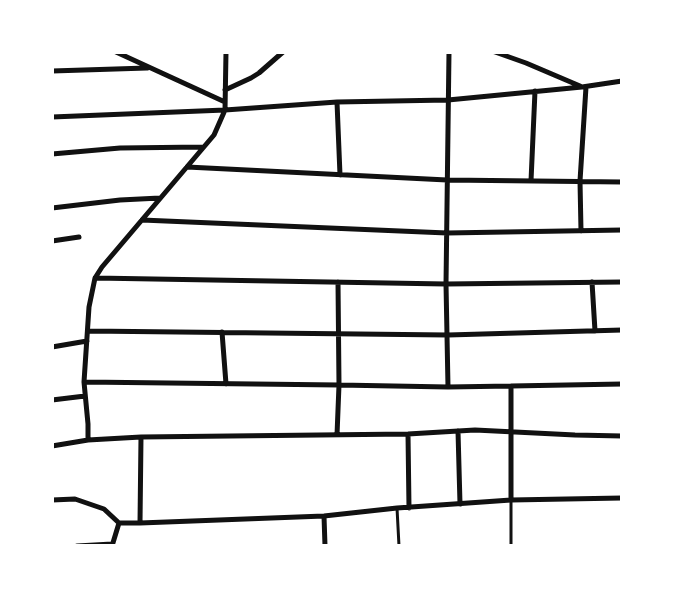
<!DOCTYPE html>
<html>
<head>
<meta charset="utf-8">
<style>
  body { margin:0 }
  #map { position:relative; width:674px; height:598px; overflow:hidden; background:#fff; font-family:Overpass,sans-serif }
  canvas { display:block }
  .frame { position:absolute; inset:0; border:54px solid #fff; pointer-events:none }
</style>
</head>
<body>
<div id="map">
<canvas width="674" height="598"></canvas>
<div class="frame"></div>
</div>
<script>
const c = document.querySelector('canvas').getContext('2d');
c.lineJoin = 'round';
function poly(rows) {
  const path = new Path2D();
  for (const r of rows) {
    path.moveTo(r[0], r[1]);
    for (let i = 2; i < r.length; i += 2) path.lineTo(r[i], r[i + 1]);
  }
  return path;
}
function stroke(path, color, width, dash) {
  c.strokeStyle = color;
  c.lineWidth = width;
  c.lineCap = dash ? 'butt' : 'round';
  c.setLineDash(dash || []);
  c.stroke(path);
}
const service = poly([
  [511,500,511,546],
  [397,508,399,546]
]);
const minor = poly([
  [116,52,225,102],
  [226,52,225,110,214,135,102,267,95,278,89,307,84,382,88,424,88,440,141,437,408,434,475,430,575,435,622,436],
  [495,52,526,63,580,86],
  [52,71,147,68],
  [225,90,251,78,259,73,283,52],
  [337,102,340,175],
  [52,117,225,110,337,102,448,100,582,87,622,81],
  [52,154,120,148,203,147],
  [187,167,447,180,622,182],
  [531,181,535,91],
  [52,208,120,200,160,198],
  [142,220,447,233,622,230],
  [581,231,580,181,586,87],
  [52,241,79,237],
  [95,278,446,284,622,282],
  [592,282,595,331],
  [88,331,448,335,622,330],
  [222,332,226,384],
  [52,347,87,341],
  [84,382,339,385,448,387,511,386],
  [448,387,446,284,449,52],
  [52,400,85,396],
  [458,431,460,504],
  [408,434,409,508],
  [337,435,339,385,338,282],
  [52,446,88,440],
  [52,500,75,499,104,509,119,523],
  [511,500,511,386,622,384],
  [324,516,325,546],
  [140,523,324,516,397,508,511,500,622,498],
  [77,546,112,544],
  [112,546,119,523,140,523,141,437]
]);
stroke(service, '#111', 3);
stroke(minor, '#111', 5);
</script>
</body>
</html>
